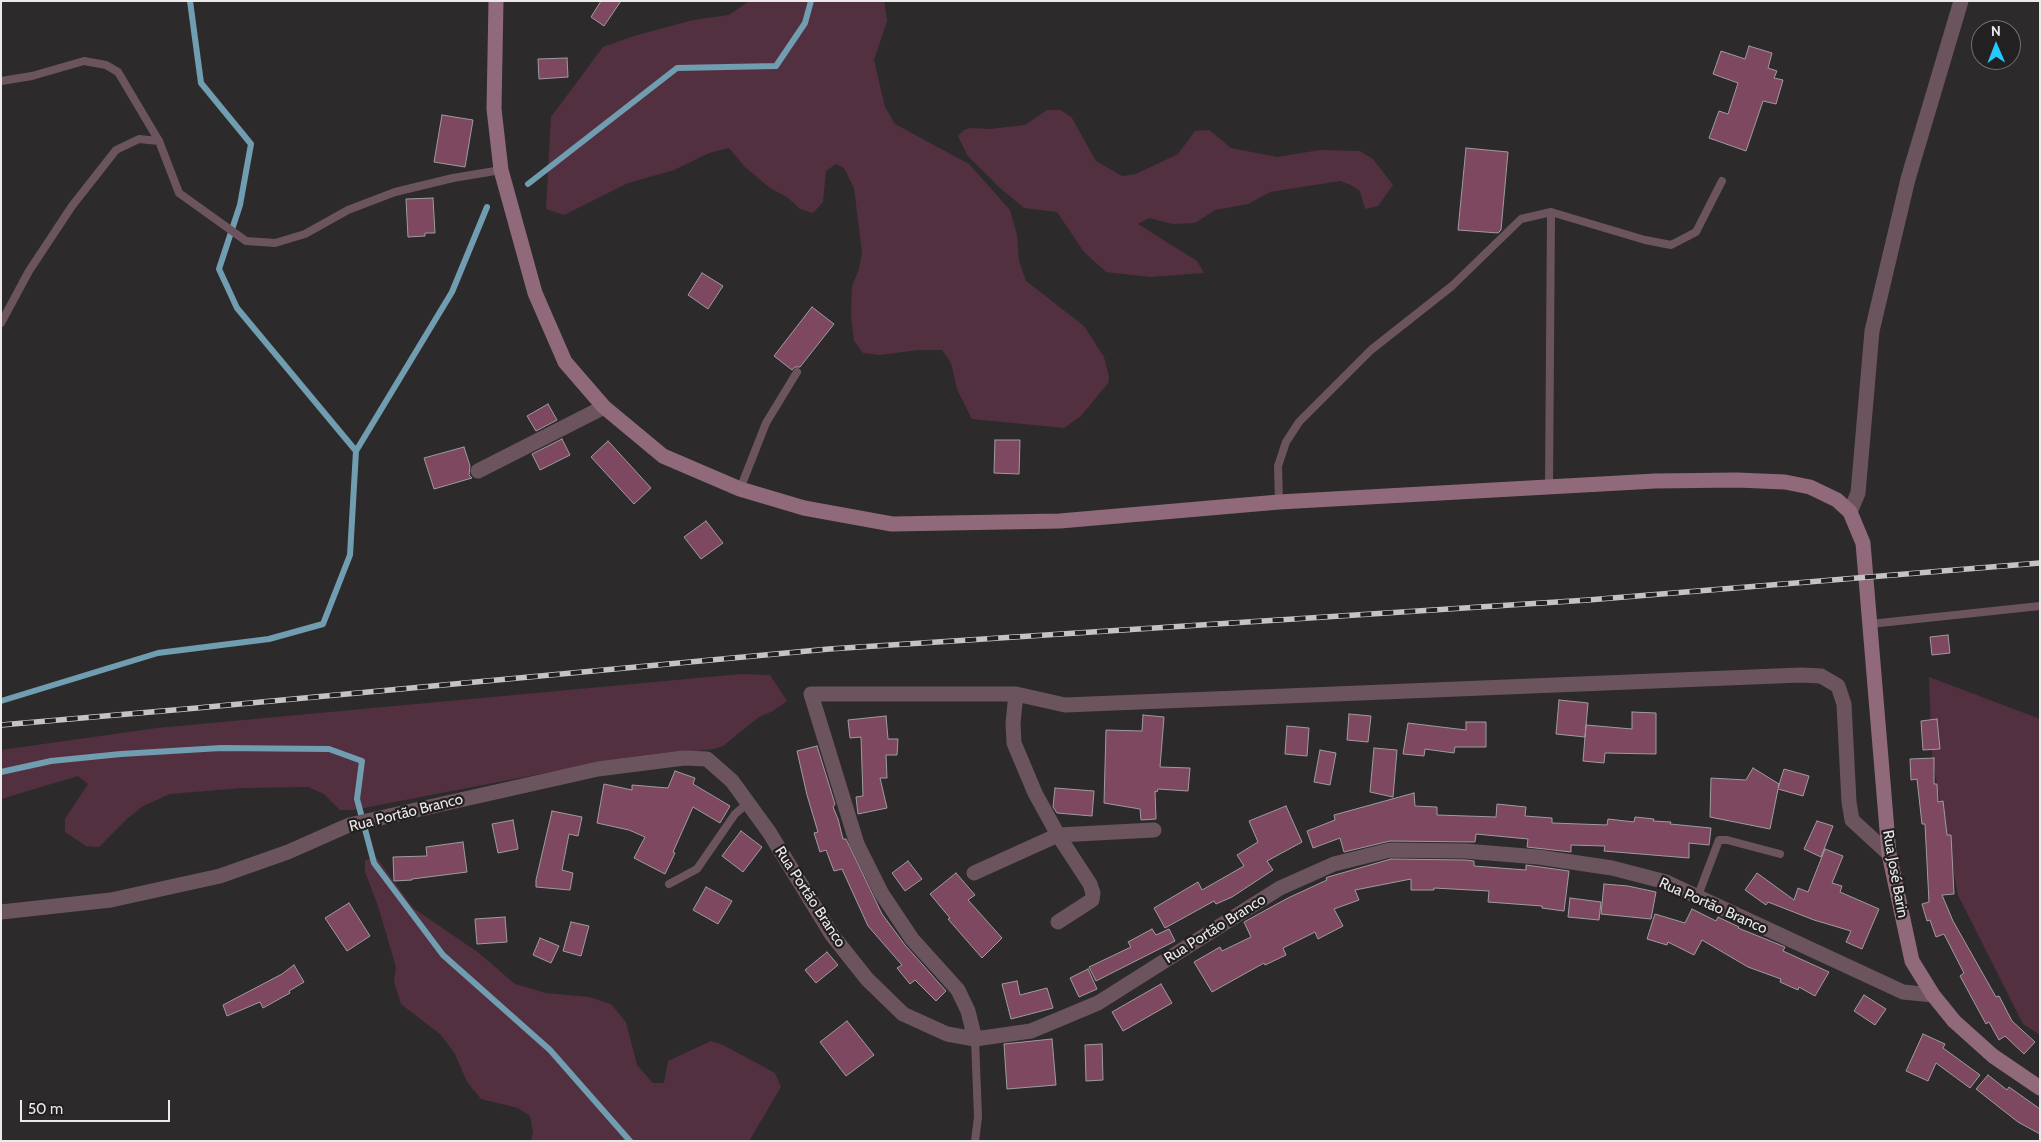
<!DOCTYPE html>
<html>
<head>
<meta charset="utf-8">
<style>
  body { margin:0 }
  #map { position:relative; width:2041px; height:1142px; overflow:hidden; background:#2d2a2b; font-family:Cabin,sans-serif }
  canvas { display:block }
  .frame { position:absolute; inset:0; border:2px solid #ebe9e9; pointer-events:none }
  .north { position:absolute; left:1971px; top:20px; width:50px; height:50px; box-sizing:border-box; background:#232021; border:1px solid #737071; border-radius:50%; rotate:359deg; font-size:14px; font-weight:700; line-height:20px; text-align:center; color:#ebe9e9 }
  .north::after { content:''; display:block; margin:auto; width:18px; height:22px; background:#24c9fe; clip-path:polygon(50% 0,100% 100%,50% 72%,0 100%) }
  .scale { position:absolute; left:20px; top:1100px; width:150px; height:22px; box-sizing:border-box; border:2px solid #ebe9e9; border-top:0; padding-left:6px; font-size:15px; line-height:18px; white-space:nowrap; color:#ebe9e9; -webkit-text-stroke:4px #232021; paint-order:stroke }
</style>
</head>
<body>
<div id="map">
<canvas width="2041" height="1142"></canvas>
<div class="frame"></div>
<div class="north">N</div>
<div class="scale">50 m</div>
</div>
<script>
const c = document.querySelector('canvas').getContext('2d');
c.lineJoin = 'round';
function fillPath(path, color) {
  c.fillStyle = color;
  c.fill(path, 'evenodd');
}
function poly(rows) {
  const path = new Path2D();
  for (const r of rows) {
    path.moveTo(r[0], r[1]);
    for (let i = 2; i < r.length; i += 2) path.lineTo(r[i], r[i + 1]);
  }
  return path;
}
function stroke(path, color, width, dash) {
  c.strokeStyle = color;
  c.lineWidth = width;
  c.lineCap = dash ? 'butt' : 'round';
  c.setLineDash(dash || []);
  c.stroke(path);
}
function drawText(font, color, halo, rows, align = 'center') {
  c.font = font + ' Cabin,sans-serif';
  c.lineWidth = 4.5;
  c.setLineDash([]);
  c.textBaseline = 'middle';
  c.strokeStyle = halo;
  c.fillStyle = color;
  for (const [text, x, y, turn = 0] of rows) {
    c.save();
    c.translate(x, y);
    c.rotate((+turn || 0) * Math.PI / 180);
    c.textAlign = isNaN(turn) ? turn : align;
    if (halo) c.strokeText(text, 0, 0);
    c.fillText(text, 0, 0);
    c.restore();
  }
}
const green = poly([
  [749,1,884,1,887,21,874,60,885,107,895,124,969,164,1010,210,1017,235,1019,261,1026,281,1084,326,1104,357,1109,377,1108,383,1081,416,1064,428,972,419,957,389,951,363,942,350,918,350,880,355,863,353,854,341,851,315,852,286,859,269,862,252,854,188,844,168,836,164,826,171,823,202,813,213,800,209,787,197,770,188,745,167,729,148,709,153,674,170,628,183,564,215,546,209,551,117,603,47,634,36,693,20,729,15],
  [1047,110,1061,110,1072,118,1096,161,1122,176,1136,174,1178,154,1195,131,1209,130,1231,148,1277,157,1320,150,1360,151,1373,159,1393,185,1378,206,1365,209,1360,191,1351,185,1340,181,1270,192,1248,204,1215,210,1195,223,1173,224,1149,218,1138,224,1197,261,1204,273,1150,277,1106,272,1084,252,1057,212,1024,208,1000,188,967,155,958,136,964,130,970,128,990,129,1025,125],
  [741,674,770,675,787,701,773,711,759,717,723,746,714,749,613,760,353,810,340,810,324,794,308,787,243,788,170,794,143,806,128,818,99,847,86,846,65,832,65,819,88,784,78,776,1,799,1,750,157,728],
  [1929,677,2040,719,2040,1035,2023,1024,1958,895,1932,758],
  [376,857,413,908,479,953,515,984,546,993,589,997,611,1004,626,1022,637,1065,653,1083,664,1083,668,1061,711,1041,723,1045,775,1073,781,1087,749,1141,531,1141,533,1132,530,1116,518,1108,481,1099,467,1082,455,1054,441,1035,401,1004,394,982,396,967,378,906,365,872,365,860]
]);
const stream = poly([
  [190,1,201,83,251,144,240,205,219,269,237,308,356,451],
  [528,184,677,68,776,66,805,23,811,1],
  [1,701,158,653,269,639,323,624,350,555,356,451,452,292,487,207],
  [1,772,51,761,121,754,221,748,329,749,362,761,357,799,374,863,443,955,550,1050,630,1141]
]);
const building = poly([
  [601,1,621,1,604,26,591,17,601,1],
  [1749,46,1772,53,1768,68,1777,71,1774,78,1783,80,1776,104,1763,101,1746,151,1709,138,1719,111,1728,114,1738,83,1713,74,1721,51,1745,59,1749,46],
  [567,58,568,77,539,79,538,59,567,58],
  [442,115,473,120,465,167,434,162,442,115],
  [1466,148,1508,152,1501,230,1498,233,1458,230,1466,148],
  [433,198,435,233,425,233,425,236,408,237,406,199,433,198],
  [702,273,723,286,708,309,688,295,702,273],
  [812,307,834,324,800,367,795,367,792,370,774,356,812,307],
  [548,404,557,420,536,431,527,416,548,404],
  [562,439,570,455,540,470,532,454,562,439],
  [995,440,1020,440,1019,474,994,473,995,440],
  [608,441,651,488,634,504,591,457,608,441],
  [464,447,470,466,469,475,472,478,434,489,424,458,464,447],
  [706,521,723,543,701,559,684,537,706,521],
  [1948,635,1950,653,1932,655,1930,637,1948,635],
  [1559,700,1588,703,1585,737,1556,734,1559,700],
  [1632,712,1656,713,1656,754,1605,753,1604,763,1583,761,1586,725,1632,729,1632,712],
  [1349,714,1371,716,1368,742,1347,740,1349,714],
  [1143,715,1164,717,1160,767,1190,768,1188,791,1158,789,1157,792,1155,791,1156,819,1141,820,1140,809,1104,803,1106,730,1142,731,1143,715],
  [886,716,888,739,898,739,897,755,886,755,887,778,880,778,887,808,858,814,856,797,863,796,861,737,850,738,848,720,886,716],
  [1937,719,1940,749,1923,750,1921,721,1937,719],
  [1466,722,1486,722,1486,747,1455,747,1454,753,1425,749,1424,756,1403,754,1408,723,1466,730,1466,722],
  [1287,726,1309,728,1307,756,1285,754,1287,726],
  [817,746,835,804,833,807,838,819,843,839,846,839,882,914,905,945,946,991,936,1001,915,980,910,984,897,968,902,965,868,926,842,869,834,871,826,850,820,852,814,833,818,832,807,795,797,751,817,746],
  [1374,748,1397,750,1393,797,1370,792,1374,748],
  [1320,750,1336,753,1330,785,1314,782,1320,750],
  [1934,758,1934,784,1937,784,1938,802,1943,801,1947,835,1951,835,1954,894,1942,895,1953,921,1996,997,1999,996,2012,1021,2035,1042,2024,1054,2005,1036,1999,1040,1989,1022,1986,1024,1960,976,1964,973,1944,934,1936,937,1930,920,1927,921,1922,904,1929,902,1925,824,1922,824,1917,779,1911,780,1910,759,1934,758],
  [1753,768,1779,784,1778,788,1784,769,1809,776,1803,796,1778,789,1770,829,1710,817,1711,778,1746,780,1753,768],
  [675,771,695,778,693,784,730,806,720,823,693,807,673,852,675,853,665,874,634,858,645,837,629,830,597,823,604,784,632,790,632,785,668,788,675,771],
  [1055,788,1094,791,1092,816,1057,813,1053,807,1055,788],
  [1414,793,1415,806,1437,807,1437,815,1496,817,1497,804,1526,807,1525,816,1552,818,1552,823,1607,825,1608,819,1634,822,1635,817,1654,819,1653,821,1671,822,1670,824,1711,828,1709,845,1689,843,1689,858,1604,851,1605,846,1571,845,1571,852,1527,847,1528,839,1476,834,1475,842,1390,841,1344,852,1340,838,1313,848,1307,831,1335,820,1334,815,1414,793],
  [1286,806,1302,842,1267,861,1273,870,1232,897,1216,904,1214,901,1165,928,1154,908,1198,882,1202,890,1244,866,1237,855,1258,842,1249,821,1286,806],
  [552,811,582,817,578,836,569,834,562,870,573,873,570,890,536,887,536,880,552,811],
  [513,820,518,849,498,853,492,824,513,820],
  [1817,821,1833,826,1821,857,1804,849,1817,821],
  [741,831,762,847,743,872,722,856,741,831],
  [463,842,467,872,412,879,412,880,394,881,393,857,427,856,426,847,463,842],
  [1825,849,1843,856,1832,883,1842,886,1840,892,1879,909,1862,949,1846,942,1851,931,1814,920,1768,902,1766,905,1745,890,1757,873,1794,900,1798,888,1808,892,1825,849],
  [1391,859,1465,860,1474,861,1474,866,1526,870,1526,865,1569,871,1564,911,1542,908,1542,906,1488,902,1489,891,1434,888,1434,890,1411,890,1411,879,1355,890,1359,900,1334,909,1343,926,1318,939,1315,932,1283,948,1286,955,1265,965,1264,963,1212,992,1194,962,1220,947,1222,951,1251,937,1244,922,1288,898,1327,880,1326,878,1328,877,1391,859],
  [908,861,922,879,905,891,892,873,908,861],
  [956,873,975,895,968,900,1002,938,982,958,948,919,950,918,930,894,956,873],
  [1604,884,1628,886,1656,892,1651,919,1601,914,1604,884],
  [706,887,732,901,718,924,693,910,706,887],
  [1570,898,1601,902,1599,920,1568,917,1570,898],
  [349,903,370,936,347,951,325,918,349,903],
  [1692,909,1716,921,1718,917,1739,927,1738,928,1768,940,1785,947,1783,951,1829,972,1815,996,1799,987,1798,990,1780,982,1781,979,1748,967,1702,940,1694,955,1668,942,1667,945,1647,939,1655,914,1685,923,1692,909],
  [505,917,507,942,477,944,475,919,505,917],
  [571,922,589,926,581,956,563,951,571,922],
  [1152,929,1156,935,1169,929,1175,941,1096,981,1089,967,1131,947,1128,942,1152,929],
  [540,938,559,946,551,963,533,955,540,938],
  [827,952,838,965,816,983,805,970,827,952],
  [294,965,304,982,289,991,290,993,263,1008,260,1002,227,1016,223,1005,282,974,294,965],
  [1088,969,1097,989,1079,997,1070,978,1088,969],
  [1017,981,1020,995,1047,988,1053,1008,1011,1019,1002,984,1017,981],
  [1161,984,1172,1003,1123,1031,1112,1012,1161,984],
  [1864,995,1886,1009,1875,1025,1854,1011,1864,995],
  [847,1021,874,1055,846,1076,820,1042,847,1021],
  [1923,1034,1945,1044,1943,1048,1980,1075,1970,1088,1936,1063,1928,1081,1906,1071,1923,1034],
  [1052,1039,1056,1085,1007,1089,1004,1044,1052,1039],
  [1102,1044,1103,1080,1086,1081,1085,1045,1102,1044],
  [1988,1075,2007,1090,2009,1087,2040,1109,2040,1134,2018,1122,1976,1089,1988,1075]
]);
const service = poly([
  [1,81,32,76,84,61,106,65,118,72,159,141,179,193,246,241,275,243,305,234,348,210,395,192,453,178,501,170],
  [1,323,29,271,72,206,116,150,139,139,159,141],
  [1549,487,1551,212,1645,240,1671,245,1696,232,1722,181],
  [740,489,766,423,797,372],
  [1279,502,1278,466,1286,442,1299,422,1371,350,1452,286,1521,219,1551,212],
  [1870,624,2040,606],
  [669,884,697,869,735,814,748,803],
  [1697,898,1719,840,1727,840,1780,854],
  [975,1039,978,1117,975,1141]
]);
const minor = poly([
  [478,471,604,407],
  [1850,512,1858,493,1872,331,1908,179,1961,1],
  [1016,694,1013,723,1014,743,1035,793,1058,835,1090,884,1093,893,1092,900,1058,922],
  [974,873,1058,835,1154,830],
  [1,912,111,900,220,876,288,852,349,825,598,769,684,758,707,759,732,781,769,832,832,935,867,979,903,1014,947,1034,975,1039,1031,1031,1098,1003,1280,888,1334,864,1390,850,1465,851,1538,857,1612,868,1666,882,1903,992,1933,995],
  [975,1039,968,1011,958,990,912,939,882,894,857,844,811,694,1016,694,1065,705,1801,675,1821,676,1838,686,1844,704,1849,802,1852,820,1889,854]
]);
const secondary = poly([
  [496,1,494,109,501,170,535,293,565,362,604,407,663,456,740,489,804,508,892,524,1060,521,1279,502,1655,481,1737,480,1785,482,1810,487,1837,500,1850,512,1863,543,1889,854,1912,961,1933,995,1954,1021,1993,1056,2040,1088]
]);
const rail = poly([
  [1,725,197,708,829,649,1588,600,2040,563]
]);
const streetNames = [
  ["Rua Portão Branco",406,813,-14],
  ["Rua José Barin",1895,874,80],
  ["Rua Portão Branco",810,897,57],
  ["Rua Portão Branco",1713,906,24],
  ["Rua Portão Branco",1215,929,-32]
];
fillPath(green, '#533040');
stroke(stream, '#709db0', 6);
fillPath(building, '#7d4860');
stroke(building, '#9f9c9d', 1);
stroke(service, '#6c545e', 8);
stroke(minor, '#6c545e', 15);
stroke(secondary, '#906a7a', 15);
stroke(rail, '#c5c3c3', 5.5);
stroke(rail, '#232021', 4, [11]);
drawText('15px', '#ebe9e9', '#232021', streetNames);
</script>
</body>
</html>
